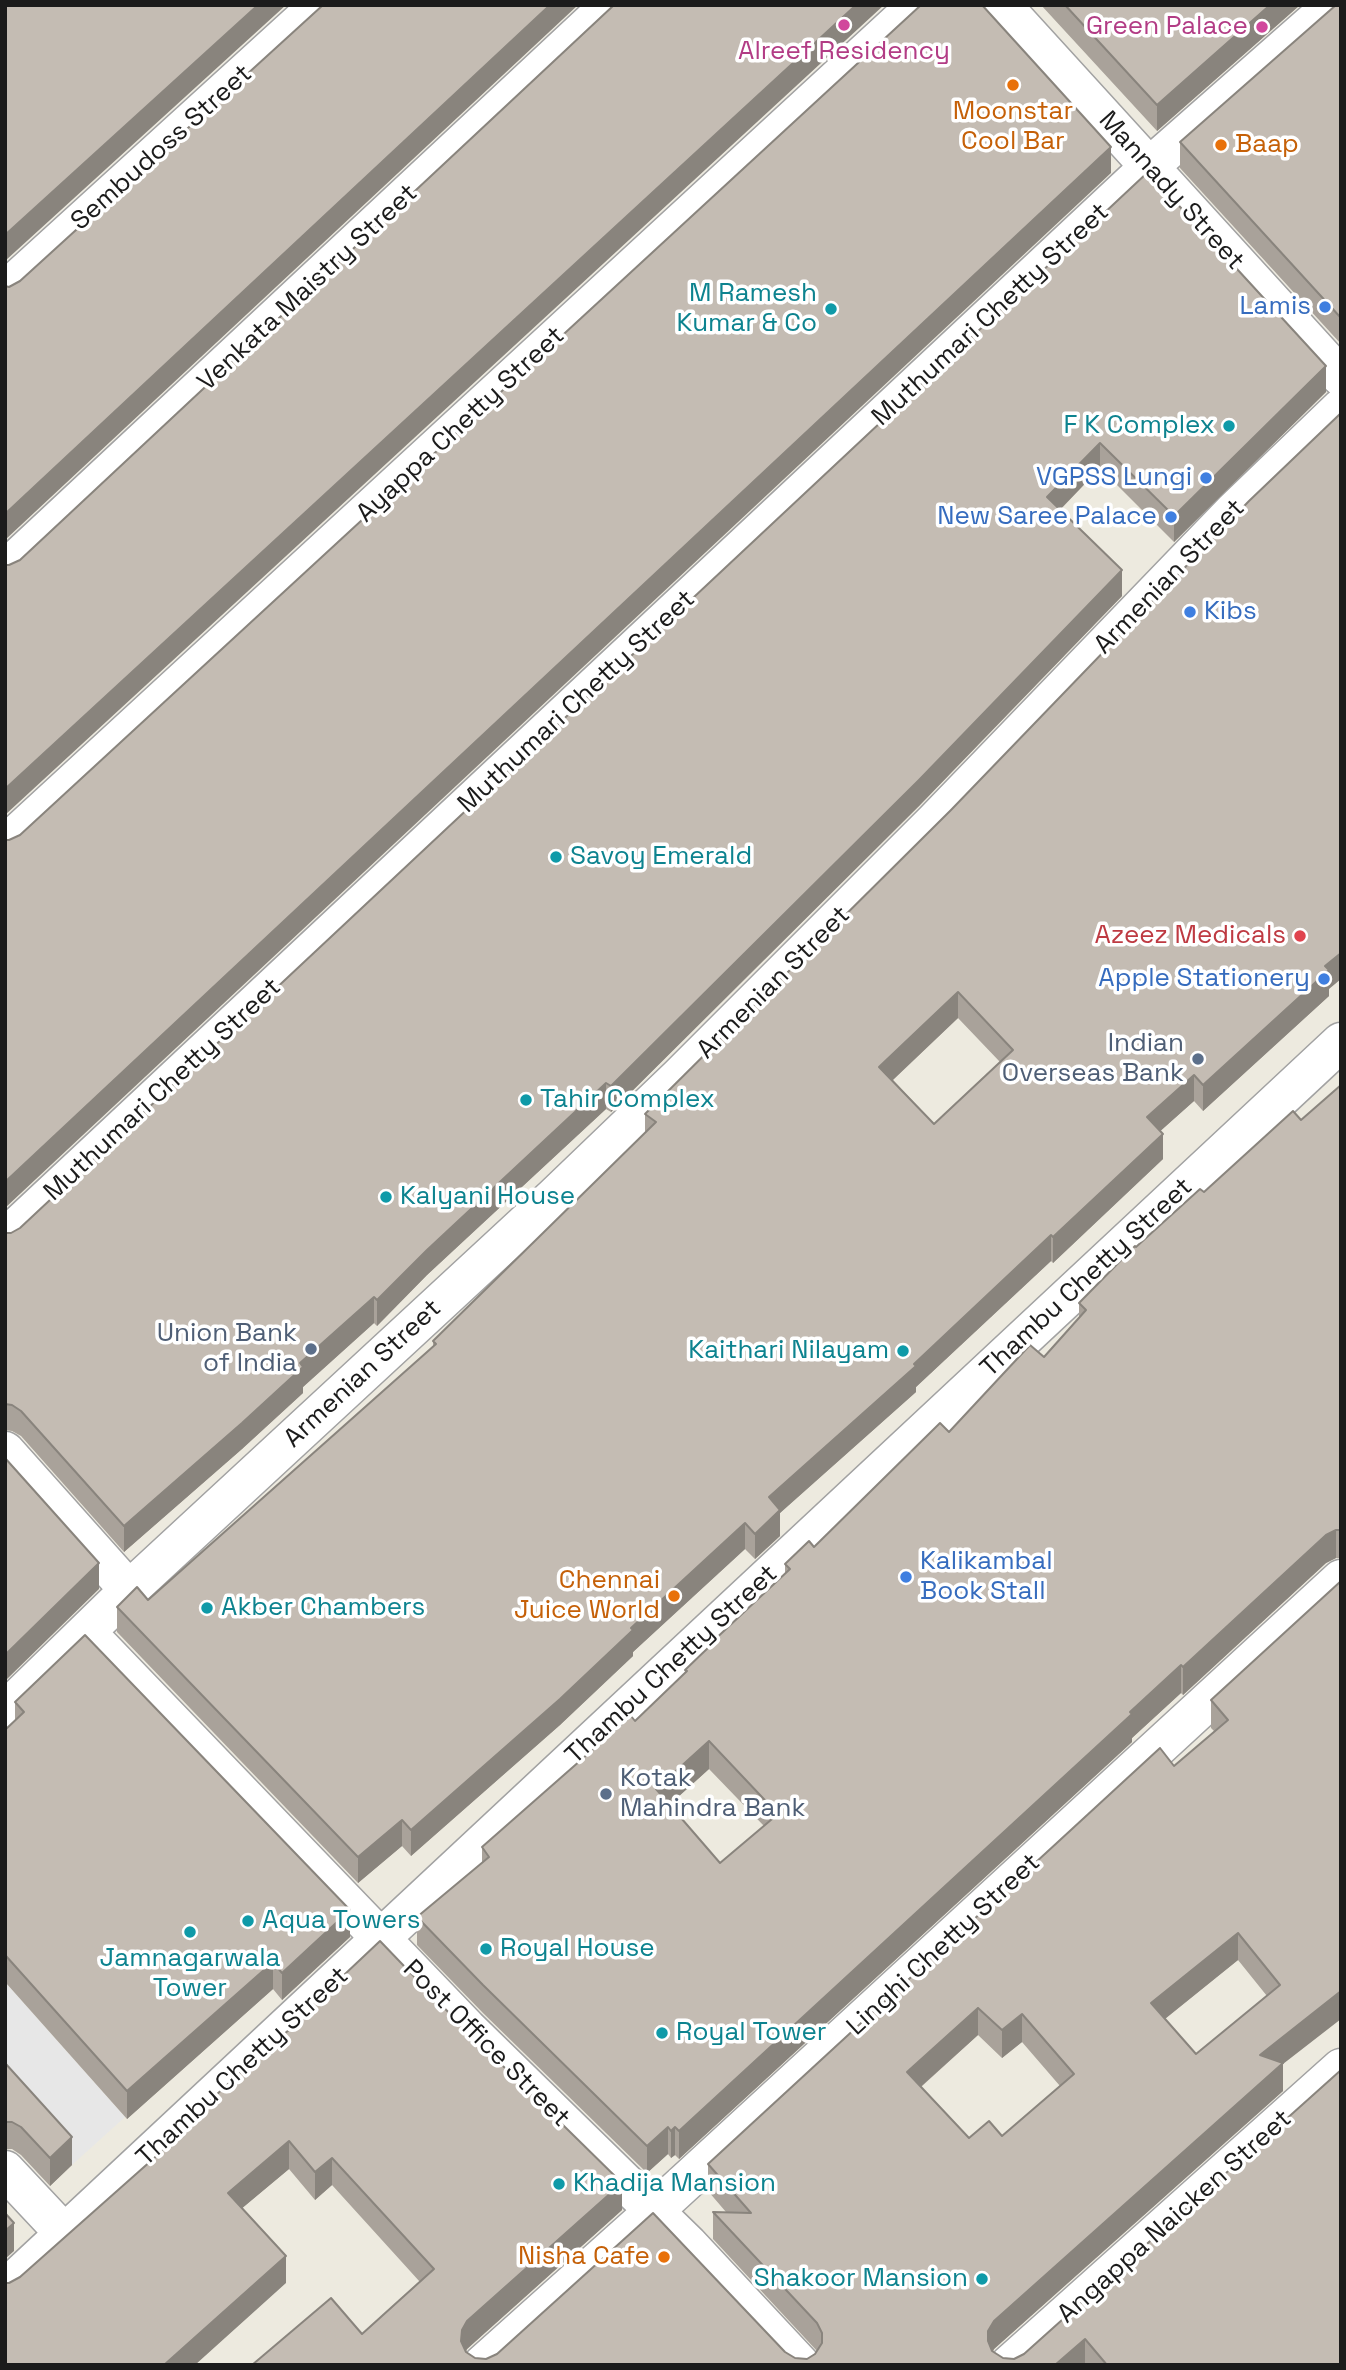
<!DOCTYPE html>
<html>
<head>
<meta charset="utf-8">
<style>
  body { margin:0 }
  #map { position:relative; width:1346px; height:2370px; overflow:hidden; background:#edeadf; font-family:"Space Grotesk",sans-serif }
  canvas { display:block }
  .frame { position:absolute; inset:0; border:7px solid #1b1b1b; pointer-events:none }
</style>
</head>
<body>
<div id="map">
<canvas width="1346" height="2370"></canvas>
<div class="frame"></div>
</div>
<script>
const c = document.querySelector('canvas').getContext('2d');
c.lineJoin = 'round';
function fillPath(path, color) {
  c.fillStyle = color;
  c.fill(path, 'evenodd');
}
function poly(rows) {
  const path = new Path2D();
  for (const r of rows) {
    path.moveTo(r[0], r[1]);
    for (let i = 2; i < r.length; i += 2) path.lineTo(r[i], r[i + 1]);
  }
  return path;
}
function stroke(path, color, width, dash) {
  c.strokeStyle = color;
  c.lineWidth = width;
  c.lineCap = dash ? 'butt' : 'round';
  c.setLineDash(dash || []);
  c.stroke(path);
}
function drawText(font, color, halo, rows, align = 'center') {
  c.font = font + ' "Space Grotesk",sans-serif';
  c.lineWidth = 7;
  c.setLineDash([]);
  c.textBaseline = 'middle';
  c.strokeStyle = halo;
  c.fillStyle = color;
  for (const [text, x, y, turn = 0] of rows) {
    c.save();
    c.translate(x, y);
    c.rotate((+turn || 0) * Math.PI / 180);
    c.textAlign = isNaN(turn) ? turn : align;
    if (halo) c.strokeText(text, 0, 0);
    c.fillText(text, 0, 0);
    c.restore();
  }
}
const parking = poly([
  [6,1983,125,2117,72,2165,5,2091]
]);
const minor = poly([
  [1002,5,1341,377],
  [5,291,319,5],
  [5,570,610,5],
  [5,845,917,5],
  [5,1238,1149,167,1333,5],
  [5,1451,129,1590],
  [86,1632,467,2028,688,2244,801,2365],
  [5,1711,129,1590,554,1197,679,1077,935,821,1234,511,1341,408],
  [5,2170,65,2234],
  [5,2289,1341,1042],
  [482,2365,654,2211,1341,1579],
  [1009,2365,1341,2068]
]);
const wall = poly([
  [1041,5,1300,5,1157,131],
  [1341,5,1341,344,1180,168,1180,142],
  [1148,172,1326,392,1174,542,1100,468,1060,510,1122,596,919,806,611,1112,606,1109,427,1275,377,1326,374,1323,303,1387,303,1393,242,1449,124,1552,21,1436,12,1431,5,1430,5,1233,11,1233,20,1228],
  [951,810,1329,989,1329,996,1203,1111,1194,1101,1160,1131,1163,1159,1053,1263,1051,1261,916,1387,916,1392,780,1513,780,1536,755,1559,745,1549,633,1652,633,1656,560,1725,411,1856,402,1846,358,1883,117,1632,117,1607,148,1600,433,1347,433,1341,645,1133,645,1114],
  [958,1018,1000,1062,934,1124,893,1080],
  [1341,1085,1341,1558,1336,1558,1326,1563,1183,1695,1181,1693,1132,1738,1132,1742,679,2159,675,2155,671,2158,668,2154,647,2173,483,2013,417,1945,417,1917,482,1863,482,1847,635,1721,685,1673,685,1670,710,1647,710,1644,785,1574,785,1564,814,1547,949,1432,1044,1357,1079,1318,1079,1303,1136,1247,1204,1192,1301,1120],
  [709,1769,764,1826,720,1863,669,1805],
  [1341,1581,1283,2064,1283,2091,994,2349,993,2352,1003,2358,1014,2359,1024,2354,1341,2070,1341,2365,252,2365,362,2334,420,2282,332,2185,315,2200,289,2169,242,2208,286,2283,9,2283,20,2277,202,2116,202,2108,309,2013,309,2008,622,2210,467,2349,466,2351,466,2352,475,2358,486,2359,785,2352,795,2358,807,2359,815,2354,817,2351,713,2239,713,2212,726,2212,708,2191,708,2164,1215,1732,1211,1728,1211,1700],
  [1238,1960,1267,1996,1196,2054,1165,2019],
  [978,2035,1002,2058,1022,2042,1060,2086,1002,2136,969,2138,921,2087],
  [15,1702,350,1937,282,2000,273,1989,127,2119,6,1983,5,1730,15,1720],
  [5,2063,72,2165,50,2186,21,2155,12,2149,5,2149]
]);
const shadedWall = poly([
  [258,5,286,5,5,261,5,235],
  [550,5,578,5,5,540,5,514],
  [856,5,884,5,5,815,5,789],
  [1270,5,1300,5,1157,131,1157,105],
  [1111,147,1111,173,5,1208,5,1182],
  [1326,366,1326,392,1174,542,1174,516],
  [1100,443,1100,468,1047,523,1047,497],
  [1122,570,1122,596,919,806,611,1112,611,1086],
  [1341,953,1341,979,1329,989,1329,996,1203,1111,1203,1085,1325,966],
  [958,992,958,1018,879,1093,879,1067],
  [1194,1075,1194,1101,1147,1143,1147,1117],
  [606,1083,606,1109,427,1275,377,1326,377,1300,427,1250],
  [1163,1134,1163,1159,1053,1263,1053,1237],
  [1051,1235,1051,1261,916,1387,916,1392,780,1513,780,1536,755,1559,755,1534,769,1497],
  [374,1297,374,1323,303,1387,303,1393,242,1449,124,1552,124,1526,300,1363],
  [745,1523,745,1549,633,1652,633,1656,560,1725,411,1856,411,1830],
  [1336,1530,1336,1558,1326,1563,1183,1695,1183,1667,1326,1535],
  [99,1563,99,1589,5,1681,5,1655],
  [1181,1665,1181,1693,1132,1738,1132,1742,679,2159,679,2131],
  [709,1741,709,1769,656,1817,656,1789],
  [402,1820,402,1846,358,1883,358,1857],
  [350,1910,350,1937,282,2000,282,1973],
  [1238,1933,1238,1960,1151,2030,1151,2003],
  [5,1956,6,1956,5,1984],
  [273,1962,273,1989,127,2119,127,2091],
  [1341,1991,1341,2019,1283,2064,1283,2091,994,2349,988,2359,988,2365,988,2331,994,2321,1260,2055],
  [978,2008,978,2035,907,2099,907,2072],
  [1022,2014,1022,2042,1002,2058,1002,2030],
  [668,2127,668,2154,647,2173,647,2146],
  [675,2127,675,2155,671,2158,671,2131],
  [72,2137,72,2165,50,2186,50,2158],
  [289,2141,289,2169,228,2220,228,2193],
  [332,2158,332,2185,315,2200,315,2172],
  [622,2183,622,2210,467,2349,462,2358,461,2341,462,2330,467,2321],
  [14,2223,14,2251,5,2259,5,2231],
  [286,2256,286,2283,195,2365,164,2365],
  [1085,2339,1085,2365,1055,2365]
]);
const building = poly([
  [5,5,258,5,5,235,5,5],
  [323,5,550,5,5,514,5,286,9,287,20,281,323,5],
  [614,5,856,5,5,789,5,565,9,565,20,560,614,5],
  [921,5,982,5,1111,147,5,1182,5,840,9,840,20,835,921,5],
  [1065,5,1270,5,1157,105,1065,5],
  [1336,5,1341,5,1341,318,1180,142,1336,5],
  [1148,172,1326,366,1174,516,1100,443,1047,497,1122,570,919,780,611,1086,606,1083,427,1250,377,1300,374,1297,300,1363,303,1367,242,1423,124,1526,21,1411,12,1405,5,1404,5,1233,11,1233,20,1228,1148,172],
  [1341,413,1341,953,1325,966,1329,970,1203,1085,1194,1075,1147,1117,1163,1134,1053,1237,1051,1235,914,1364,916,1366,769,1497,780,1510,755,1534,745,1523,631,1628,633,1630,560,1699,411,1830,402,1820,358,1857,117,1607,137,1587,148,1600,436,1344,433,1341,656,1122,645,1114,951,810,1249,501,1341,413],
  [958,992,1013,1050,934,1124,879,1067,958,992],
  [1341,1085,1341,1530,1336,1530,1326,1535,1183,1667,1181,1665,1130,1712,1132,1714,679,2131,675,2127,671,2131,668,2127,647,2146,483,1985,417,1917,489,1857,482,1847,631,1716,635,1721,687,1671,685,1670,711,1645,710,1644,790,1569,785,1564,809,1541,814,1547,940,1423,949,1432,1030,1345,1044,1357,1086,1310,1079,1303,1135,1246,1136,1247,1200,1189,1204,1192,1293,1111,1301,1120,1341,1085],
  [709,1741,778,1814,720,1863,656,1789,709,1741],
  [5,1458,99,1563,5,1655,5,1458],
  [1341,1581,1341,1991,1260,2055,1283,2063,994,2321,988,2331,988,2341,992,2351,1003,2358,1014,2359,1024,2354,1341,2070,1341,2365,1107,2365,1085,2339,1055,2365,252,2365,331,2298,362,2334,434,2269,332,2158,315,2172,289,2141,228,2193,286,2256,164,2365,5,2365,5,2283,9,2283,20,2277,206,2112,202,2108,267,2048,312,2011,309,2008,380,1941,452,2016,622,2183,467,2321,462,2330,461,2341,466,2352,475,2358,486,2359,497,2354,653,2213,785,2352,795,2358,807,2359,815,2354,822,2343,822,2333,817,2323,713,2212,751,2213,708,2164,1160,1748,1174,1766,1228,1720,1211,1700,1341,1581],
  [1238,1933,1280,1985,1196,2054,1151,2003,1238,1933],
  [978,2008,1002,2030,1022,2014,1074,2074,1002,2136,989,2121,969,2138,907,2072,978,2008],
  [85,1635,350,1910,282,1973,273,1962,127,2091,6,1956,5,1956,5,1730,24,1712,15,1702,85,1635],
  [5,2063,72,2137,50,2158,21,2127,12,2122,5,2122,5,2063],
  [5,2213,14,2223,5,2231,5,2213]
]);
const markers = [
  [844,25,7,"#d1479c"],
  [1262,27,7,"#d1479c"],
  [1013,85,7,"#e8710a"],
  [1221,145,7,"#e8710a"],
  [1325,307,7,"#3f7fe0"],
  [831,309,7,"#0f9aa8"],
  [1229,426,7,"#0f9aa8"],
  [1206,478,7,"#3f7fe0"],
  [1171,517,7,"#3f7fe0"],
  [1190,612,7,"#3f7fe0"],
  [556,857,7,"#0f9aa8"],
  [1300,936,7,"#e0444e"],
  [1324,979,7,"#3f7fe0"],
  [1198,1059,7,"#5c6f8a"],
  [526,1100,7,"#0f9aa8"],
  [386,1197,7,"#0f9aa8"],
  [311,1349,7,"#5c6f8a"],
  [903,1351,7,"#0f9aa8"],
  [906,1577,7,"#3f7fe0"],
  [674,1596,7,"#e8710a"],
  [207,1608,7,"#0f9aa8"],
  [606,1794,7,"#5c6f8a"],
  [248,1921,7,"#0f9aa8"],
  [190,1932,7,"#0f9aa8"],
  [486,1949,7,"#0f9aa8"],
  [662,2033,7,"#0f9aa8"],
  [559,2184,7,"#0f9aa8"],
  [664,2257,7,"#e8710a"],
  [982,2279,7,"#0f9aa8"]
];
const hotelNames = [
  ["Green Palace",1248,27],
  ["Alreef Residency",844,52,"center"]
];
const foodNames = [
  ["Moonstar",1013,112,"center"],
  ["Cool Bar",1013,142,"center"],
  ["Baap",1235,145,"left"],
  ["Chennai",660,1581],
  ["Juice World",660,1611],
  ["Nisha Cafe",650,2257]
];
const streetNames = [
  ["Sembudoss Street",162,148,-42],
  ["Mannady Street",1171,191,48],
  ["Venkata Maistry Street",308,288,-43],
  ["Muthumari Chetty Street",991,315,-43],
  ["Ayappa Chetty Street",461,425,-43],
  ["Armenian Street",1170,577,-46],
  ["Muthumari Chetty Street",577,702,-43],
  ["Armenian Street",774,983,-45],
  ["Muthumari Chetty Street",163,1090,-43],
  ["Thambu Chetty Street",1087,1278,-43],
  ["Armenian Street",363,1374,-43],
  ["Thambu Chetty Street",672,1665,-43],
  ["Linghi Chetty Street",944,1945,-43],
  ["Post Office Street",486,2044,45],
  ["Thambu Chetty Street",243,2067,-43],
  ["Angappa Naicken Street",1175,2217,-42]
];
const cultureNames = [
  ["M Ramesh",817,294,"right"],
  ["Kumar & Co",817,324,"right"],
  ["F K Complex",1215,426,"right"],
  ["Savoy Emerald",570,857],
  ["Tahir Complex",540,1100],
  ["Kalyani House",400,1197],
  ["Kaithari Nilayam",889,1351,"right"],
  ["Akber Chambers",221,1608],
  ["Aqua Towers",262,1921],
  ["Royal House",500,1949],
  ["Jamnagarwala",190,1959,"center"],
  ["Tower",190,1989,"center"],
  ["Royal Tower",676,2033],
  ["Khadija Mansion",573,2184],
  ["Shakoor Mansion",968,2279,"right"]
];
const shopNames = [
  ["Lamis",1311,307],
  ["VGPSS Lungi",1192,478],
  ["New Saree Palace",1157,517],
  ["Kibs",1204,612,"left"],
  ["Apple Stationery",1310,979],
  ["Kalikambal",920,1562,"left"],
  ["Book Stall",920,1592,"left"]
];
const healthNames = [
  ["Azeez Medicals",1286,936]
];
const serviceNames = [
  ["Indian",1184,1044],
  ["Overseas Bank",1184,1074],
  ["Union Bank",297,1334],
  ["of India",297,1364],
  ["Kotak",620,1779,"left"],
  ["Mahindra Bank",620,1809,"left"]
];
fillPath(parking, '#e7e7e7');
stroke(minor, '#a2a2a2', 41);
stroke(minor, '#fff', 38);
fillPath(wall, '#a9a29a');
fillPath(shadedWall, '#89847d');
fillPath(building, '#c4bcb3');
stroke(building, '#89847d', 2);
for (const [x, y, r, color] of markers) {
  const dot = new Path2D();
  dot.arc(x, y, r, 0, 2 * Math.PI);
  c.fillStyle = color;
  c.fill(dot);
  stroke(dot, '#fff', 2.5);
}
drawText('26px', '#b23c85', '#fff', hotelNames, 'right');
drawText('26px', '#c56008', '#fff', foodNames, 'right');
drawText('26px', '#1b1b1b', '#fff', streetNames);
drawText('26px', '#0d838f', '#fff', cultureNames, 'left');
drawText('26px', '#366cbe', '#fff', shopNames, 'right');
drawText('26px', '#be3a42', '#fff', healthNames, 'right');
drawText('26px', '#4e5e75', '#fff', serviceNames, 'right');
</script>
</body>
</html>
